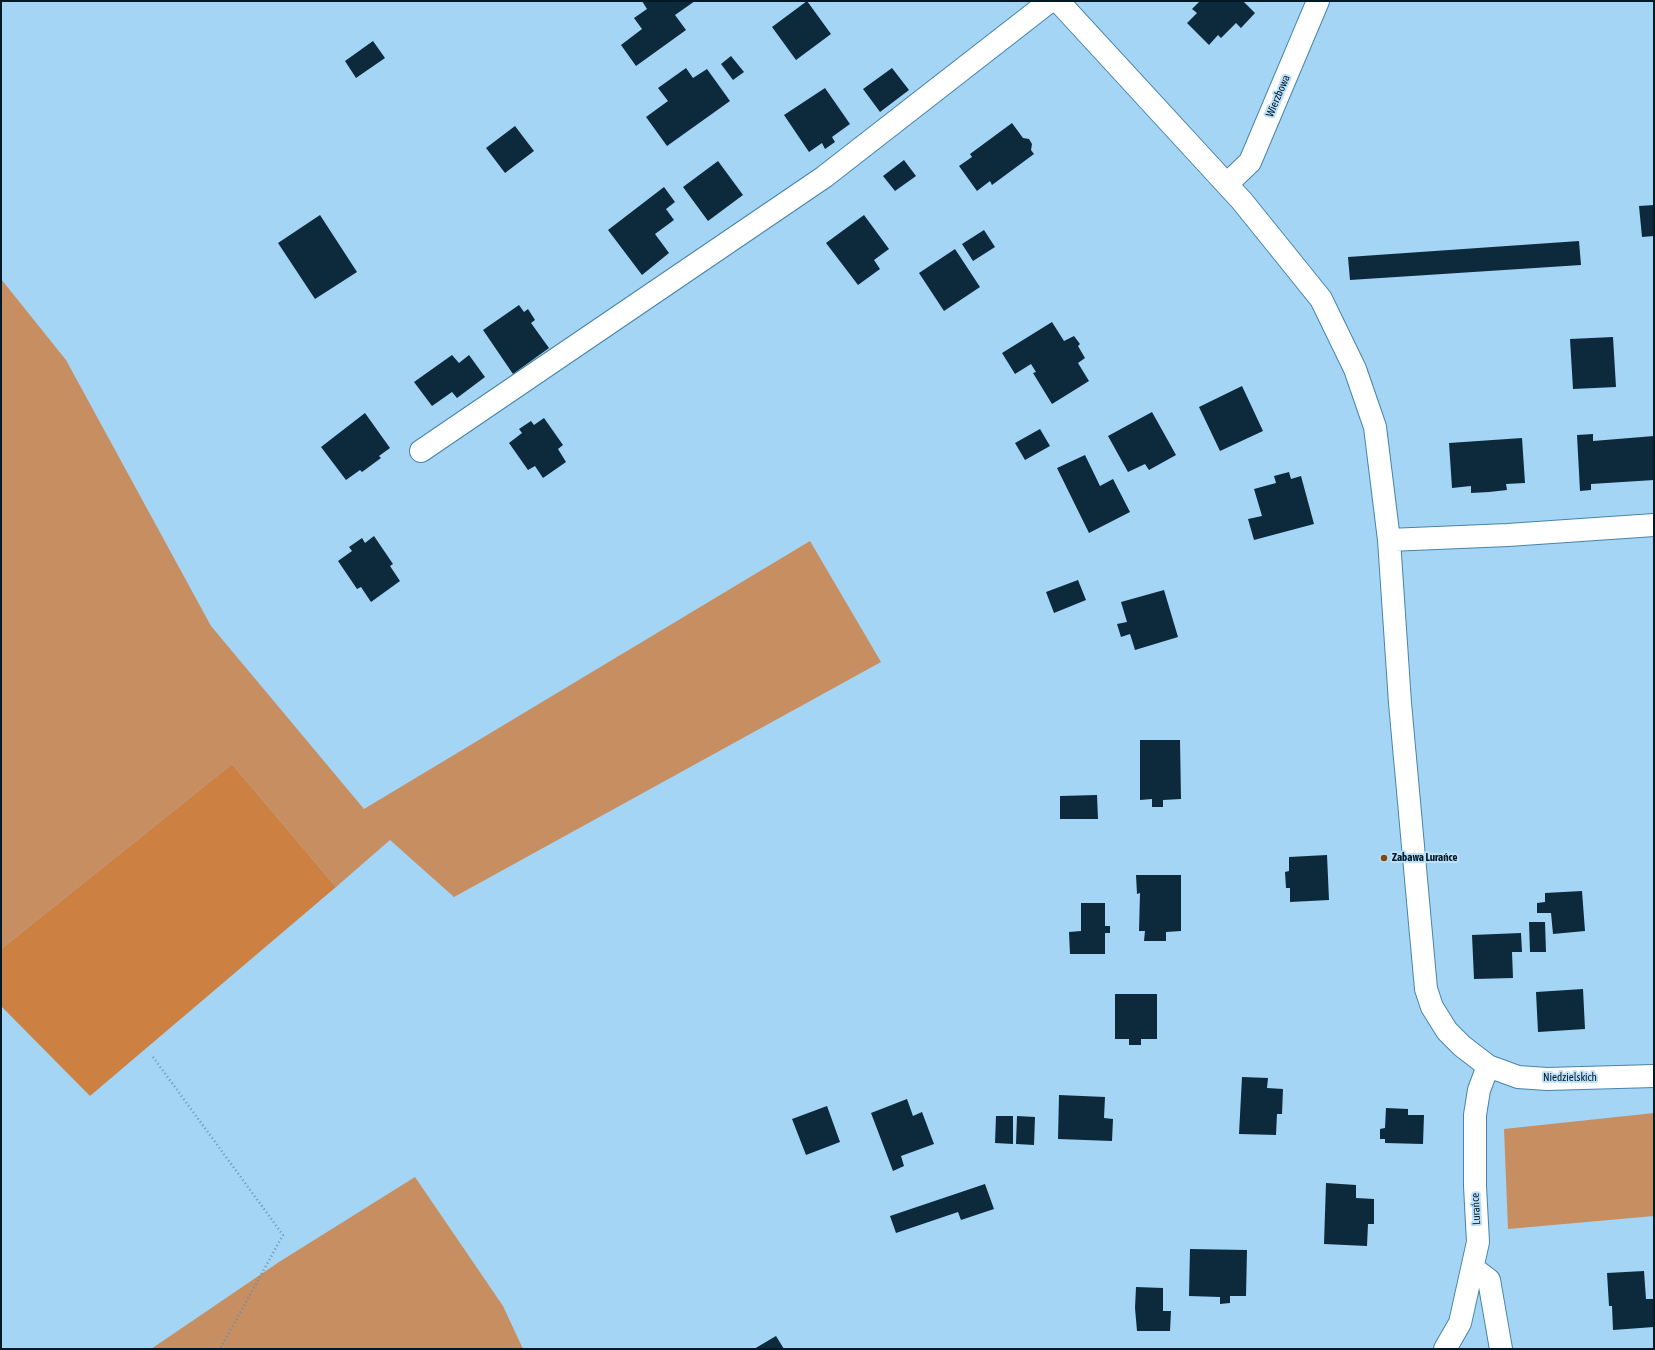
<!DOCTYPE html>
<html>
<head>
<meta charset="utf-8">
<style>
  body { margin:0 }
  #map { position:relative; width:1655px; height:1350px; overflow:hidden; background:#a4d5f5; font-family:"Asap Condensed",sans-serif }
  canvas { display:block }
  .frame { position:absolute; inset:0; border:2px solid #011927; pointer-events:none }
</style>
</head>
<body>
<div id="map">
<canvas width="1655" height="1350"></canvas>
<div class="frame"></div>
</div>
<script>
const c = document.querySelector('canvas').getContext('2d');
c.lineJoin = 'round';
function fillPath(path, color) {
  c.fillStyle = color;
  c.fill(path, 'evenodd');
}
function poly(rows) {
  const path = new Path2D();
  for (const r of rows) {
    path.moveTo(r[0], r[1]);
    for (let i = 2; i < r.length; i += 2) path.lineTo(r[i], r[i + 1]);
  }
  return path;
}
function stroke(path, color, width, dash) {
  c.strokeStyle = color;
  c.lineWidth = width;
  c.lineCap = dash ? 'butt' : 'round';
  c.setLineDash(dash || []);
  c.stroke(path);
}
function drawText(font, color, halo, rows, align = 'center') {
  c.font = font + ' "Asap Condensed",sans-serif';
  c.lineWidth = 4;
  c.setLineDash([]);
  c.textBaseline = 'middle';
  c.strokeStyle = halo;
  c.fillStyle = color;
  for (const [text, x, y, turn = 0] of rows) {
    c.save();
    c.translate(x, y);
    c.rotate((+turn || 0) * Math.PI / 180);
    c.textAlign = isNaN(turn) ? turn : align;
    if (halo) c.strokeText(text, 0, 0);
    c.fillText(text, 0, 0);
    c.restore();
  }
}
const green = poly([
  [1,279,66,360,211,626,364,809,810,541,881,662,454,897,390,840,336,887,232,764,1,949],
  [1654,1113,1654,1216,1508,1229,1504,1129],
  [415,1177,503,1306,523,1349,151,1349,279,1262]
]);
const forest = poly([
  [232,764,336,887,90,1096,1,1006,1,949]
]);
const building = poly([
  [642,1,695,1,675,15,686,30,636,66,621,45,642,29,634,18,647,9],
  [807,1,831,34,796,60,772,27],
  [1200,1,1243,1,1255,13,1241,28,1236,23,1221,38,1218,35,1209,45,1187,23,1197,13,1192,9],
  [373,41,385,58,356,78,345,61],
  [731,56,744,72,733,80,721,64],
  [686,68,693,78,707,69,730,101,667,146,646,117,668,101,658,88],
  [892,68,909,90,880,112,863,89],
  [825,88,850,124,832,137,835,142,825,149,822,143,809,152,784,115],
  [1012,123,1023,138,1029,139,1032,144,1031,150,1034,154,992,185,990,181,977,191,959,166,972,157,970,154],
  [515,126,534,151,505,173,486,148],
  [904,160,916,176,895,191,883,176],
  [718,161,743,195,708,221,683,187],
  [664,187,675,202,666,209,674,220,655,234,669,253,642,275,608,230],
  [1654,205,1654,236,1642,237,1639,206],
  [320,215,357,272,315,299,278,243],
  [864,215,889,249,874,260,880,269,858,285,826,243],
  [984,230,995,247,973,261,962,244],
  [1579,241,1581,265,1350,280,1348,257],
  [955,249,980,287,944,311,919,273],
  [519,305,524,312,528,309,535,320,531,323,549,348,513,374,483,330],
  [1052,322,1064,341,1074,336,1080,344,1078,346,1085,358,1078,363,1089,381,1052,404,1033,373,1036,372,1031,364,1015,374,1002,353],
  [1613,337,1616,387,1573,389,1570,339],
  [452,355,459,363,469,355,485,377,457,398,452,392,432,406,414,382],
  [1242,386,1263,431,1220,451,1199,407],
  [1152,412,1176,455,1149,470,1145,464,1128,472,1108,436],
  [365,413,390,448,379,456,381,458,362,472,360,470,346,480,321,447],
  [544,418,563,445,558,449,566,462,543,478,535,466,528,470,509,443,522,433,519,429,531,421,534,425],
  [1040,429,1050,446,1025,460,1015,443],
  [1593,434,1593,441,1654,436,1654,480,1591,484,1591,490,1580,491,1577,435],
  [1522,438,1525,483,1506,484,1507,490,1489,492,1471,493,1471,486,1452,488,1449,443],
  [1085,455,1100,486,1113,479,1130,512,1089,533,1057,468],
  [1289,472,1291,479,1301,476,1314,524,1254,540,1248,519,1262,516,1254,489,1276,483,1274,476],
  [374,536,393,564,390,566,400,581,371,602,361,587,357,589,338,561,352,551,349,547,362,538,365,543],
  [1078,580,1086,600,1054,613,1046,592],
  [1164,590,1178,637,1135,650,1130,634,1121,637,1117,624,1127,622,1121,602],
  [1140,740,1180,740,1181,799,1163,800,1163,807,1152,807,1152,799,1140,800],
  [1097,795,1098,819,1060,819,1060,796],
  [1327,855,1329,900,1290,902,1290,888,1286,888,1285,872,1289,871,1289,857],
  [1136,875,1181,875,1181,931,1166,932,1166,941,1144,941,1145,931,1139,931,1140,893,1137,894],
  [1582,891,1585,931,1553,934,1551,913,1537,913,1537,903,1545,902,1545,893],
  [1081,903,1105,903,1105,926,1110,926,1110,933,1105,933,1105,954,1070,954,1069,932,1081,931],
  [1529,922,1545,922,1546,952,1530,952],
  [1521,933,1522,952,1512,952,1513,978,1474,979,1472,935],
  [1583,989,1585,1029,1538,1032,1536,992],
  [1115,994,1157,994,1157,1039,1141,1039,1141,1045,1129,1045,1129,1039,1115,1039],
  [1242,1077,1268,1078,1267,1088,1283,1089,1282,1114,1277,1114,1276,1135,1239,1134],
  [1059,1095,1105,1097,1104,1118,1113,1119,1112,1141,1058,1139],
  [907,1099,913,1116,922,1112,934,1144,901,1156,904,1166,893,1171,871,1113],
  [827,1106,840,1142,806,1155,792,1119],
  [1386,1108,1408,1109,1408,1115,1424,1115,1423,1144,1385,1143,1385,1139,1380,1139,1380,1129,1385,1128],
  [996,1116,1013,1116,1013,1144,995,1143],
  [1017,1116,1035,1117,1034,1145,1016,1144],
  [1326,1183,1356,1185,1356,1198,1374,1199,1374,1224,1368,1224,1367,1246,1324,1244],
  [985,1184,994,1209,961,1220,958,1212,896,1233,890,1216],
  [1190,1249,1247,1250,1246,1296,1230,1296,1230,1303,1220,1304,1220,1297,1189,1296],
  [1644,1271,1646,1299,1654,1299,1654,1327,1613,1330,1612,1306,1609,1306,1607,1273],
  [1136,1287,1163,1288,1163,1311,1171,1311,1170,1331,1137,1331,1135,1308],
  [776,1336,784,1349,754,1349]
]);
const path = poly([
  [153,1057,283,1235,220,1349]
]);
const minor = poly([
  [1058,1,1242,201,1321,299,1355,369,1375,427,1389,540,1400,703,1426,989,1432,1007,1447,1031,1462,1046,1488,1066,1518,1077,1547,1079,1654,1076],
  [1227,184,1250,162,1318,1],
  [421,451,824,177,1050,1],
  [1389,540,1508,535,1654,525],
  [1473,1268,1489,1280,1501,1349],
  [1445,1349,1460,1323,1478,1242,1475,1186,1475,1115,1479,1090,1488,1066]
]);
const markers = [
  [1384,858,4,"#864809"]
];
const streetNames = [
  ["Wierzbowa",1278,96,-67],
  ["Niedzielskich",1570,1078],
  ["Lurańce",1476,1209,-93]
];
const poiNames = [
  ["Zabawa Lurańce",1392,858]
];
fillPath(green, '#c78e62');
fillPath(forest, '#cc8143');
fillPath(building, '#0c2a3c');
stroke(minor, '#4784a9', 24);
stroke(path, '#6a92ac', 2.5, [1, 3]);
stroke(minor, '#fff', 22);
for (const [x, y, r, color] of markers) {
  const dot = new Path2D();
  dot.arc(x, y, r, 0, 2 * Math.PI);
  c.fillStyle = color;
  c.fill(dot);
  stroke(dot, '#bce0f9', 1.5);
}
drawText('11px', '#011927', '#bce0f9', streetNames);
drawText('bold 11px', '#011927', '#bce0f9', poiNames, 'left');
</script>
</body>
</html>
